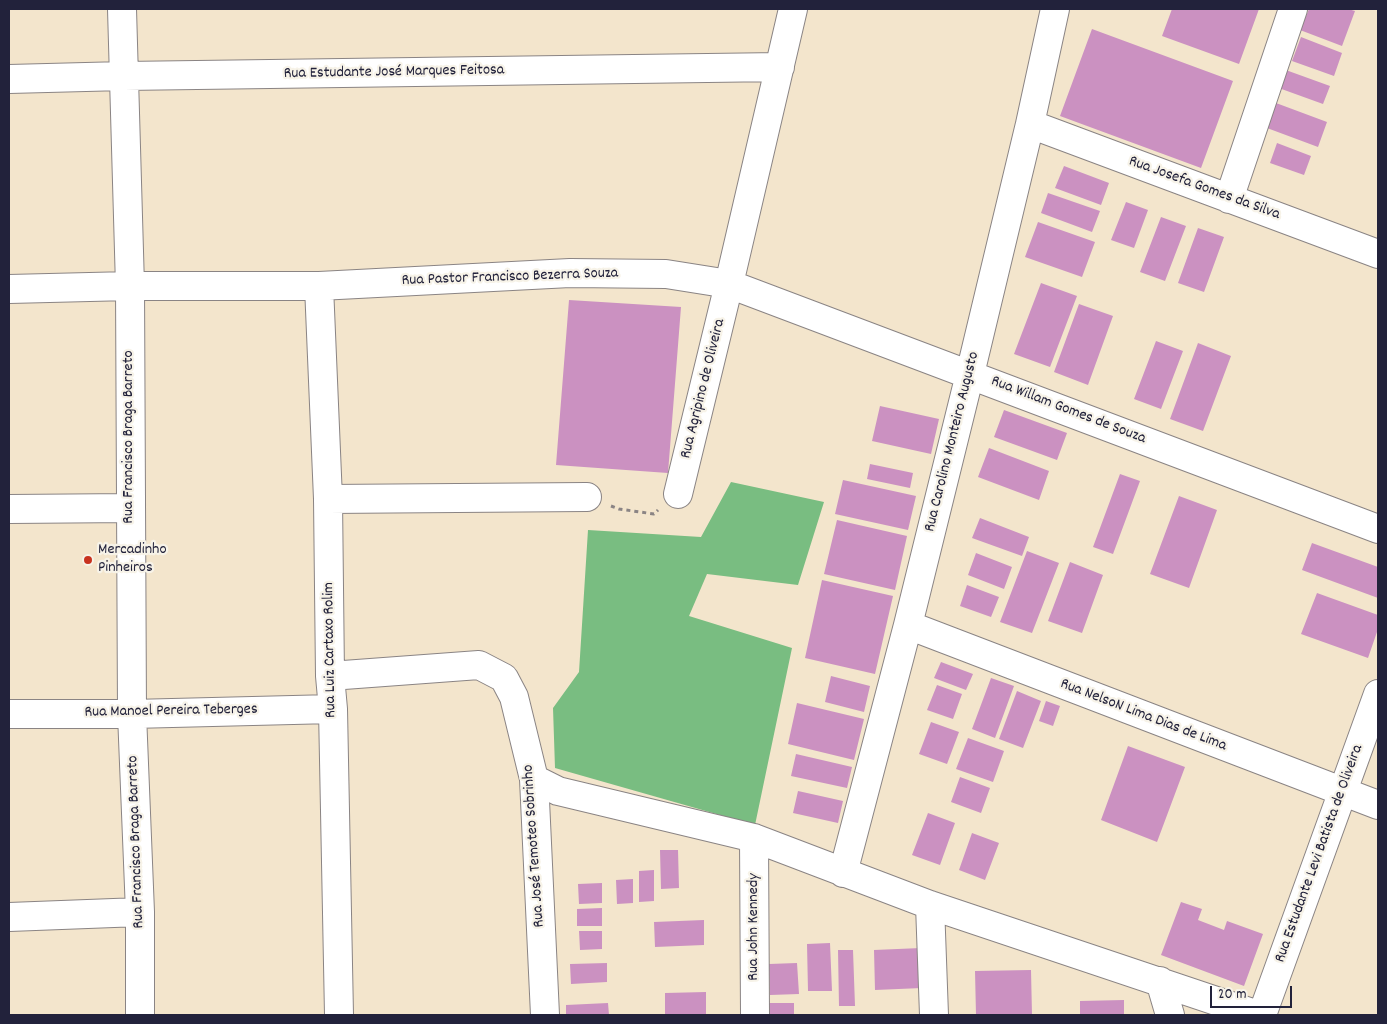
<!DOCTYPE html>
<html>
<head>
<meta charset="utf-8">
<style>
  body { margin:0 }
  #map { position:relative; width:1387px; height:1024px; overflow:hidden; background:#f3e5cc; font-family:Dekko,sans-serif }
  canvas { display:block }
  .frame { position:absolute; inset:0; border:10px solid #22223b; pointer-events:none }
  .scale { position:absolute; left:1210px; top:986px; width:82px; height:22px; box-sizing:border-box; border:2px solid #22223b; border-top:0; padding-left:6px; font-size:15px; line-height:18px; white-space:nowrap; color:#22223b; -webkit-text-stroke:4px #f7f3e8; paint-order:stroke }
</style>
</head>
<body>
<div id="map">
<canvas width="1387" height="1024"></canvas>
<div class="frame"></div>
<div class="scale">20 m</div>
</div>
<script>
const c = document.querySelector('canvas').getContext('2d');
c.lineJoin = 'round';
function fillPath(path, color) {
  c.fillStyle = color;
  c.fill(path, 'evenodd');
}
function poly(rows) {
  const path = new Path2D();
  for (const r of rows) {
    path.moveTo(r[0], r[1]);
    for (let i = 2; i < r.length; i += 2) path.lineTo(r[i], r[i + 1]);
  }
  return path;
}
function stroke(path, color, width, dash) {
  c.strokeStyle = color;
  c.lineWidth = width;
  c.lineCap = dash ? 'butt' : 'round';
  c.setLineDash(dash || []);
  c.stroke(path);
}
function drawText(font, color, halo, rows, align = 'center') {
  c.font = font + ' Dekko,sans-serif';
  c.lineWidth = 4.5;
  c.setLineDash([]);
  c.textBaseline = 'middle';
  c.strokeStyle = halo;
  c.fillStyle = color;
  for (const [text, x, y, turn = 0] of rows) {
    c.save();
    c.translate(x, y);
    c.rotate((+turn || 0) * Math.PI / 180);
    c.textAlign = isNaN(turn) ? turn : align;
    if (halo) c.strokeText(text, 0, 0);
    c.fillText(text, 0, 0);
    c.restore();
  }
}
const forest = poly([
  [731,482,824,502,798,585,707,574,689,616,792,648,755,825,555,768,553,708,579,672,588,530,701,537]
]);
const building = poly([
  [1172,9,1259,9,1239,64,1162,36],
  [1309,9,1348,9,1355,11,1342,46,1300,30],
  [1092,29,1233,81,1201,168,1060,116],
  [1301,37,1342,53,1334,76,1292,61],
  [1283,69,1330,86,1323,104,1276,87],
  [1276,103,1327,122,1318,147,1267,128],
  [1277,143,1311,156,1304,175,1270,163],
  [1064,166,1109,183,1101,205,1055,188],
  [1048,193,1100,211,1092,232,1041,213],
  [1126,202,1148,210,1134,248,1111,240],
  [1161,217,1186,226,1165,281,1140,272],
  [1038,222,1095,242,1082,277,1025,257],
  [1198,228,1224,237,1204,292,1178,283],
  [1041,283,1077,296,1050,367,1014,354],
  [569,300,681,307,668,473,556,465],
  [1079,304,1113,316,1088,385,1054,372],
  [1156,341,1183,351,1161,409,1134,399],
  [1198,343,1231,356,1203,431,1170,419],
  [880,406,939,419,931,454,872,441],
  [1004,410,1067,433,1057,460,994,437],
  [989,448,1049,471,1039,500,978,477],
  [870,464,913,473,910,488,867,479],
  [1120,474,1140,481,1113,554,1093,547],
  [843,480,916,496,908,530,835,514],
  [1179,496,1217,510,1189,588,1150,574],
  [980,518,1029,537,1022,556,972,538],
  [837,520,907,536,895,590,824,574],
  [1312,543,1378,567,1378,598,1302,570],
  [1027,551,1059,563,1032,633,1000,622],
  [976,553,1012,567,1004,589,968,575],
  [1070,562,1103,575,1082,633,1048,621],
  [822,580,893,596,875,674,805,658],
  [967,585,999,597,991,617,960,606],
  [1317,593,1378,615,1378,629,1368,658,1301,634],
  [941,662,973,674,966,690,934,678],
  [831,676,870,686,864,712,825,702],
  [991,678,1014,686,995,738,972,729],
  [937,685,962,694,953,719,927,710],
  [1017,691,1041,701,1023,748,999,739],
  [1046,701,1060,706,1053,726,1039,721],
  [797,703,864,719,854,760,788,744],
  [931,722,959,732,947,764,919,754],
  [968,738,1004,751,993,782,956,769],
  [1128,746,1185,767,1157,842,1101,820],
  [796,754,852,767,847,788,791,776],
  [960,777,990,788,981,813,951,802],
  [798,791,843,801,838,823,793,813],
  [928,813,955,823,940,865,912,855],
  [972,833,999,843,985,880,959,870],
  [660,850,678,850,679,888,661,889],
  [654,870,654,901,639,902,639,871],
  [633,879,633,903,617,904,616,880],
  [602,883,602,903,579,904,578,884],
  [1181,902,1202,909,1198,920,1224,930,1227,921,1263,934,1244,986,1161,955],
  [602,908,602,926,577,926,577,909],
  [704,920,704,945,655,947,654,922],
  [579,931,602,931,602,949,580,950],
  [830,943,832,991,808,991,807,944],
  [921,948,922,988,875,990,874,950],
  [838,950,853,950,855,1006,839,1006],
  [607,963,607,982,571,984,570,964],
  [797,963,799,994,770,995,769,964],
  [1031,970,1032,1015,976,1015,975,971],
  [706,992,706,1015,665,1015,665,993],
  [1124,1000,1124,1015,1080,1015,1080,1001],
  [608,1003,609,1015,566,1015,566,1005],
  [756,1003,794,1003,794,1015,756,1015]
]);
const path = poly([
  [611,506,619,509,654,514,658,510]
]);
const minor = poly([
  [122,9,130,286,132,714,140,912,140,1015],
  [9,79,124,76,780,67],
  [1030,124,1378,254],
  [1229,199,1293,9],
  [319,286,328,499,330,676,333,709,339,1015],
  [9,289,130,286,319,286,570,273,666,274,729,284,1378,529],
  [678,494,729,284,793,9],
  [328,499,587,497],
  [9,509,131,508],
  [908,625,1378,805],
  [330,676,479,665,504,678,514,697,534,779,545,1015],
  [9,714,132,714,333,709],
  [534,779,558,791,754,838,930,905,1258,1015],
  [754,838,755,1015],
  [843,873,908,625,970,374,1030,124,1055,9],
  [930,905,934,1015],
  [9,917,140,912],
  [1160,981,1170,1015],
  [1262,1015,1378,694]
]);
const markers = [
  [88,560,5,"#c8321e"]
];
const streetNames = [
  ["Rua Estudante José Marques Feitosa",394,73,-1],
  ["Rua Josefa Gomes da Silva",1204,189,20],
  ["Rua Pastor Francisco Bezerra Souza",510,278,-2],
  ["Rua Agripino de Oliveira",704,389,-76],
  ["Rua Willam Gomes de Souza",1068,411,21],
  ["Rua Francisco Braga Barreto",130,437,-90],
  ["Rua Carolino Monteiro Augusto",953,442,-76],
  ["Rua Luiz Cartaxo Rolim",331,650,-91],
  ["Rua Manoel Pereira Teberges",171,712,-1],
  ["Rua NelsoN Lima Dias de Lima",1143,716,21],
  ["Rua Francisco Braga Barreto",137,842,-92],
  ["Rua José Temoteo Sobrinho",535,846,-94],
  ["Rua Estudante Levi Batista de Oliveira",1320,854,-70],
  ["Rua John Kennedy",755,927,-90]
];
const poiNames = [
  ["Mercadinho",98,551],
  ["Pinheiros",98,569]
];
fillPath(forest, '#79bd81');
fillPath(building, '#cb91c1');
stroke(minor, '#8a8484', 30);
stroke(path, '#8a8484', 3, [4, 4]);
stroke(minor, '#fff', 28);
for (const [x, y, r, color] of markers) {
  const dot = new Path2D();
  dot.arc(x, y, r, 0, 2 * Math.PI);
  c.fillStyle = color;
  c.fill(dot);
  stroke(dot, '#f7f3e8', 2);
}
drawText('16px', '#22223b', '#f7f3e8', streetNames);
drawText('16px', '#22223b', '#f7f3e8', poiNames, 'left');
</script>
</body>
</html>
